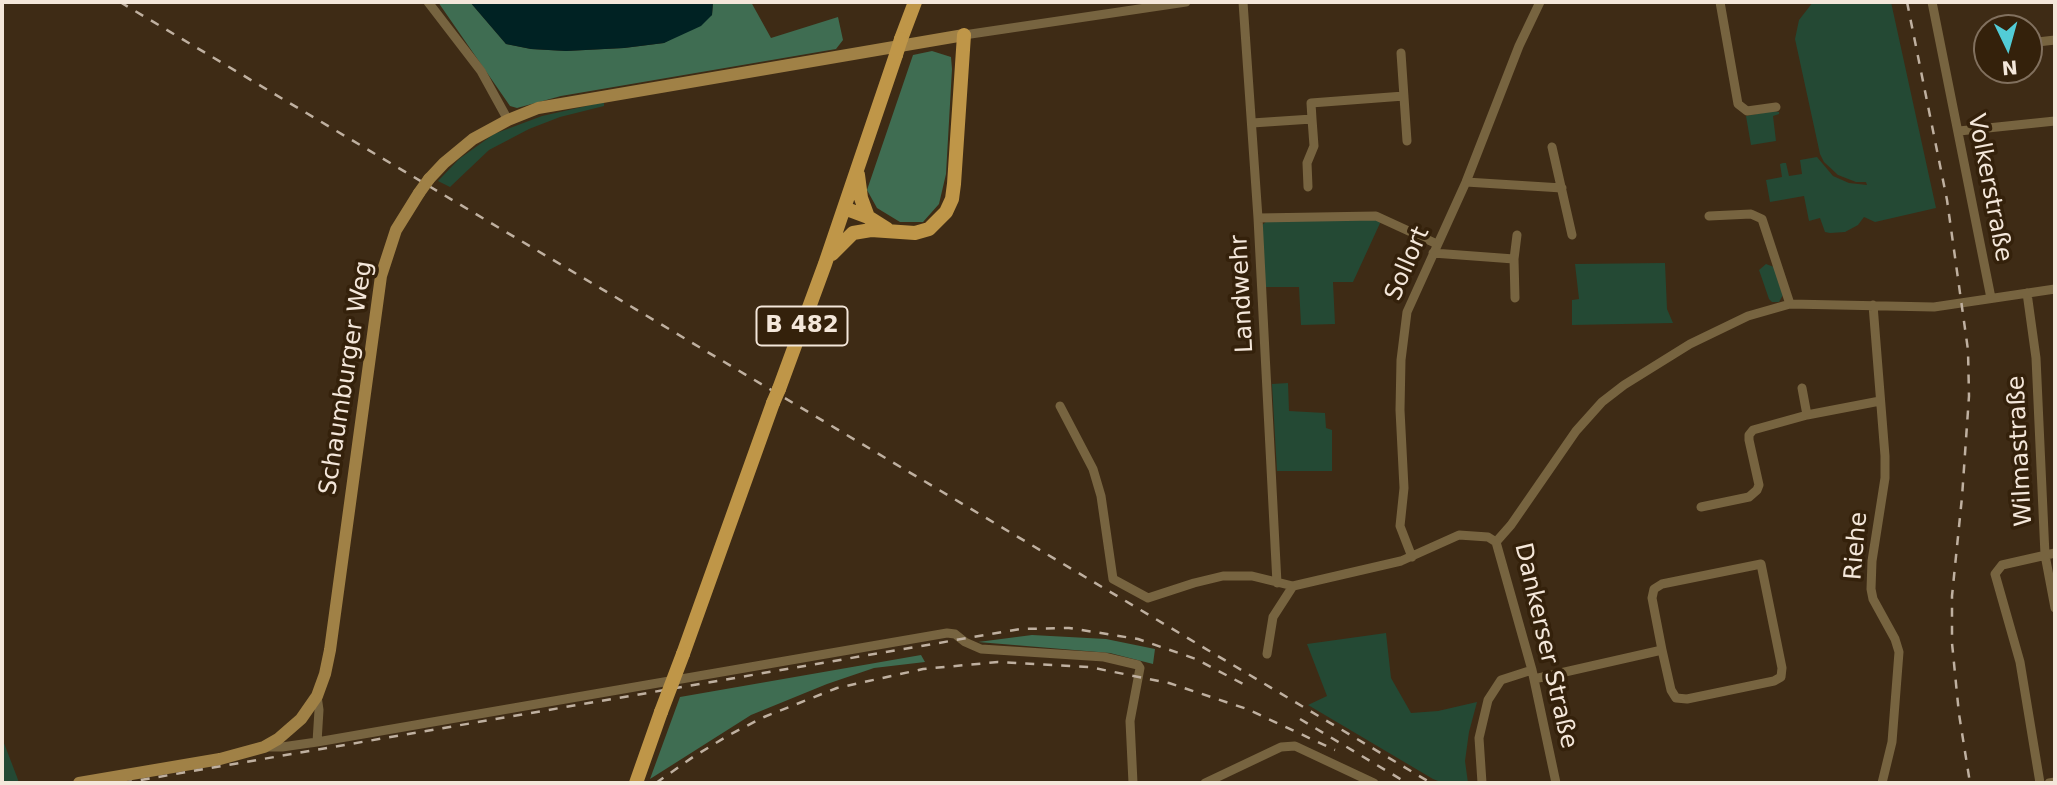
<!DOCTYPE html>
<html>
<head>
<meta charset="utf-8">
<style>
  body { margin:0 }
  #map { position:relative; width:2057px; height:785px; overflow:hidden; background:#3e2b15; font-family:"DejaVu Sans",sans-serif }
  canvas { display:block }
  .frame { position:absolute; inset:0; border:4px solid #f4e7da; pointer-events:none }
  .north { position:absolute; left:1973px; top:14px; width:70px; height:70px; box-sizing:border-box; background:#34210b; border:2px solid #81705e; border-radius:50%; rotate:175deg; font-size:19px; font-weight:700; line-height:28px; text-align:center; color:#f4e7da }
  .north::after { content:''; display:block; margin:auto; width:24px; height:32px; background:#52ccd6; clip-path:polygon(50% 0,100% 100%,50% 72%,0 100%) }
</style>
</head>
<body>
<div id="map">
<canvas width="2057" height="785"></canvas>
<div class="frame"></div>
<div class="north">N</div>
</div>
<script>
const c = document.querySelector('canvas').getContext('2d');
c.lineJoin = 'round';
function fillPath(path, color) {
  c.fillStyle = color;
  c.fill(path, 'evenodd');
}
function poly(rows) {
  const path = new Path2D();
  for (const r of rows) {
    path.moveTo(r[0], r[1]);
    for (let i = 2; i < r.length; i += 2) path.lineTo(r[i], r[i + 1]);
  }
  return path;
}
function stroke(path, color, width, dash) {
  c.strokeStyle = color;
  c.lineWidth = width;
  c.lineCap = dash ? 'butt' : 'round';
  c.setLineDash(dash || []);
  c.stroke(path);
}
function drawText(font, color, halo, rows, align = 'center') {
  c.font = font + ' "DejaVu Sans",sans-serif';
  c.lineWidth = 7;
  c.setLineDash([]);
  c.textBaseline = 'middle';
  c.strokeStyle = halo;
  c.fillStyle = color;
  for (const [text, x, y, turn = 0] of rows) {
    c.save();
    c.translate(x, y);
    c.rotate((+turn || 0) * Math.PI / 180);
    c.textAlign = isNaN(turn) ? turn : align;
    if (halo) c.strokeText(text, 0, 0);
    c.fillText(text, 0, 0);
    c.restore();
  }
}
const green = poly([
  [1813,2,1891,2,1936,208,1875,222,1864,217,1858,225,1845,232,1830,233,1825,232,1820,218,1809,221,1804,196,1770,202,1766,180,1782,177,1780,164,1783,163,1786,163,1789,176,1802,174,1800,160,1817,157,1833,176,1849,183,1867,185,1866,182,1856,182,1838,175,1824,162,1820,154,1795,39,1799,20],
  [604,102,604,106,560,117,529,129,489,150,450,187,438,181,459,159,494,134,542,116],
  [1773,111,1779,112,1779,114,1773,116,1776,141,1751,145,1746,116],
  [1373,219,1381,221,1353,282,1333,282,1335,324,1301,325,1299,287,1265,287,1262,225,1267,221],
  [1665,263,1667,309,1673,323,1572,325,1572,300,1579,299,1575,264],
  [1766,264,1774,267,1783,295,1779,302,1772,302,1769,299,1759,270],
  [1288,383,1289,411,1325,413,1326,428,1332,430,1332,471,1277,471,1272,384],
  [1386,633,1391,678,1411,713,1438,711,1477,702,1469,732,1465,761,1468,783,1443,783,1433,779,1308,705,1327,696,1307,644],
  [2,738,17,777,19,783,2,783]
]);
const forest = poly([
  [438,2,470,2,506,44,531,49,566,51,624,48,664,43,712,15,713,2,751,2,771,38,838,17,843,40,836,49,561,96,517,108,510,106],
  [932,51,951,57,952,69,946,174,939,204,923,222,900,222,877,208,867,190,913,55],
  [1032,635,1106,639,1155,649,1153,664,1110,653,978,642],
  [921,655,925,662,874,668,827,684,751,715,650,779,680,697]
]);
const water = poly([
  [470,2,713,2,712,15,701,26,664,43,624,48,566,51,531,49,506,44]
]);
const street = poly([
  [428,2,481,71,508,120],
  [1243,2,1258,218,1277,583],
  [1720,2,1738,104,1747,111,1776,107],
  [1932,2,1991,298],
  [964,35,1186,2],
  [2029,43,2055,40],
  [1401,53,1407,141],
  [1252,123,1312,119,1311,103,1404,96],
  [1959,131,2055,121],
  [1552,147,1572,235],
  [1466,182,1562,188],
  [1308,187,1307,163,1314,146,1312,119],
  [1709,216,1751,214,1762,219,1790,304],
  [1258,218,1376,216,1437,244],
  [1433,253,1514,259],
  [2027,293,2036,358,2045,555,2055,608],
  [1515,298,1514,259,1517,235],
  [1873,305,1885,456,1885,478,1872,561,1871,589,1873,599,1895,639,1899,652,1892,742,1882,783],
  [1802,388,1807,415],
  [1060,406,1093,469,1101,496,1113,579,1148,598,1194,583,1223,576,1252,576,1293,586,1401,561,1459,535,1488,537,1496,542],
  [1701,507,1749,497,1757,490,1759,485,1749,440,1749,435,1753,430,1807,415,1880,401],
  [1496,542,1511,525,1576,431,1602,402,1624,385,1690,344,1748,316,1790,304,1934,307,2055,289],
  [1496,542,1532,670,1556,783],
  [1412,557,1400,526,1404,488,1400,410,1401,360,1407,312,1466,182,1519,46,1540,2],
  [1761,564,1782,668,1781,677,1774,681,1687,699,1676,698,1671,690,1662,650,1652,598,1654,589,1662,584,1761,564],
  [1267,654,1273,617,1293,586],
  [1534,679,1662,650],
  [317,696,319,710,317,742],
  [265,747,282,747,317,742,947,633,955,634,965,642,981,649,1104,657,1138,665,1140,668,1130,721,1133,783],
  [1205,783,1281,747,1295,746,1374,783],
  [1482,783,1479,738,1488,700,1501,680,1532,670],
  [2040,783,2020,662,1995,574,2002,565,2055,553],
  [2049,783,2055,782]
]);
const secondary = poly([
  [429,179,444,163,473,139,508,120,538,108,964,35],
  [79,783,220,759,264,747,278,739,301,719,317,696,325,674,330,650,381,276,396,230,419,193]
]);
const primary = poly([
  [901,39,915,2],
  [858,175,861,198,868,217],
  [844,208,868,217,887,229],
  [832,254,853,233,871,230,915,233,929,229,946,212,952,199,954,184,964,35],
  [779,389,825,264,896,55],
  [683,654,773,403],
  [636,783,661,712]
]);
const rail = poly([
  [120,2,1431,783],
  [1907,2,1947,200,1968,350,1969,396,1962,497,1952,596,1952,643,1959,714,1970,783],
  [1300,719,1407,783],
  [123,783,1020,629,1069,628,1138,639,1196,659,1243,684],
  [656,783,693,757,729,735,764,717,837,688,923,669,998,662,1089,667,1169,683,1247,709,1335,750]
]);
const secondaryBridge = poly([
  [419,193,429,179]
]);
const primaryBridge = poly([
  [896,55,901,39],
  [773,403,779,389],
  [661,712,683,654]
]);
const shields = [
  [802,326,91]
];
const shieldNames = [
  ["B 482",802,326]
];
const streetNames = [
  ["Volkerstraße",1989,188,79],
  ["Sollort",1408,264,-67],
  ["Landwehr",1243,294,-93],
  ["Schaumburger Weg",347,378,-81],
  ["Wilmastraße",2021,451,-93],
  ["Riehe",1857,546,-85],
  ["Dankerser Straße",1545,646,77]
];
fillPath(green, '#244934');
fillPath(forest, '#3f6d52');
fillPath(water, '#002223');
stroke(street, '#776440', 9);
stroke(secondary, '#a08146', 12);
stroke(primary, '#bf9648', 14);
stroke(rail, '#bfb0a0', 2.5, [9, 9]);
stroke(secondaryBridge, '#a08146', 12);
stroke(primaryBridge, '#bf9648', 14);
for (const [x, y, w] of shields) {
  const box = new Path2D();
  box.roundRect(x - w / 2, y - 19.5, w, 39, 5);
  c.fillStyle = '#34210b';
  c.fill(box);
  stroke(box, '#f4e7da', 2);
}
drawText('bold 23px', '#f4e7da', null, shieldNames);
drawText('24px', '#f4e7da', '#34210b', streetNames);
</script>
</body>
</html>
